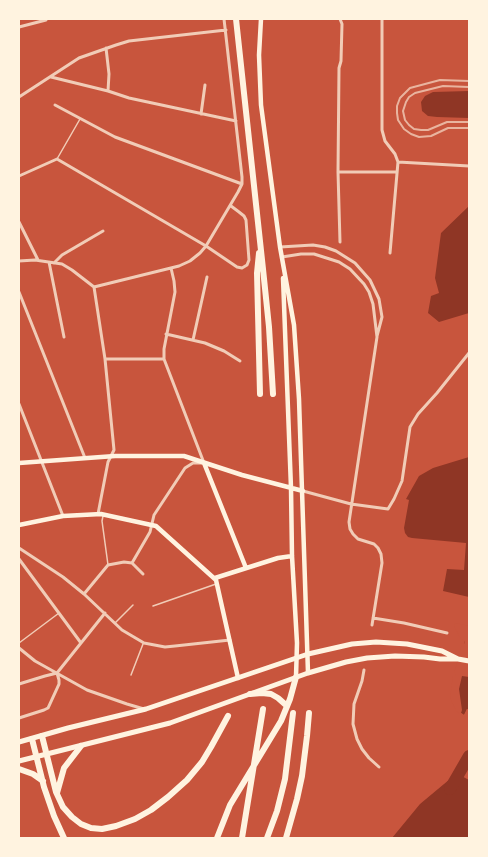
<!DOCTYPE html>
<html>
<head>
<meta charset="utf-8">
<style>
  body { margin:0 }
  #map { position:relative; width:488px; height:857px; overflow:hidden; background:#c8553d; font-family:"Public Sans",sans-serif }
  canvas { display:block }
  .frame { position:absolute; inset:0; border:20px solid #fff3e0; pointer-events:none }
</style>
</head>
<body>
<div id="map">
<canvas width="488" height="857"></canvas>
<div class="frame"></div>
</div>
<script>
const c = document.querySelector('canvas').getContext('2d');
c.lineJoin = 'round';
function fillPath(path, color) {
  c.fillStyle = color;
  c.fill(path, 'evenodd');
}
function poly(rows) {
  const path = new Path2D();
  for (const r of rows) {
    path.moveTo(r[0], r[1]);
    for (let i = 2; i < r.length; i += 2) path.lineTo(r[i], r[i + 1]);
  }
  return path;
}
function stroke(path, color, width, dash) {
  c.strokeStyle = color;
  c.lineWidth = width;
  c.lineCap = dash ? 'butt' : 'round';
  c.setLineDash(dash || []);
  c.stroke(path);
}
const water = poly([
  [469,91,469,118,437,117,428,116,422,111,421,102,425,96,433,92],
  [469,206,469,313,439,322,428,313,431,296,439,293,435,278,441,233],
  [469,457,469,597,443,591,447,569,464,570,466,543,412,538,408,537,405,533,404,528,409,500,406,499,419,476,433,468],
  [469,626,469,710,467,709,464,715,457,710,456,674],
  [454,772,469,780,469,838,392,838,420,804,450,779]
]);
const pier = poly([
  [455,623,469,626,469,677,462,676,459,689,462,710,461,713,464,715,467,709,469,710,469,712,464,717,456,711,450,698,453,676,455,676,456,674,454,674,462,643,464,644,465,641,461,639,454,626]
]);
const river = poly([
  [450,789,469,756]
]);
const service = poly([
  [57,159,80,119],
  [103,516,102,521,108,565],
  [153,606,216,584],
  [115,623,133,605],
  [19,643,59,613],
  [131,675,143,644]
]);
const minor = poly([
  [382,19,382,130,385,141,395,154,398,162,390,253],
  [19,27,46,20],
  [106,48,109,74,108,91],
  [51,77,108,91,129,98,236,121],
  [19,97,79,58,116,45,129,41,226,30],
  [55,105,115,137,242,184],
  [201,114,205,85],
  [398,162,469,166],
  [338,172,397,172],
  [19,176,57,159,206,246,237,267,242,268,247,265,249,260,246,220,244,216,239,212,231,206],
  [19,222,38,260],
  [340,242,338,172,339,68,341,61,342,24,340,19],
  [280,247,313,245,325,247,336,251,355,263,370,280,379,299,382,317,377,336],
  [282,257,301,254,314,254,339,262,350,269,364,284,369,292,373,304,377,337,349,522,350,529,353,534,358,539,374,544,378,548,381,554,382,563,372,625],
  [19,261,35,260,62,264,72,270,94,287,105,359,114,450,108,462,98,514],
  [49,262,64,337],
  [54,263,62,255,103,231],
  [94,287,179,266,190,261,200,253,206,246,238,192,242,184,242,177,224,19],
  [19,292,85,458],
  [166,334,205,343,224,351,240,361],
  [193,340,207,277],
  [105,359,164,359],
  [19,404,63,516],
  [303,491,351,504,388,509,394,499,402,481,410,427,418,414,437,393,469,353],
  [19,548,63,577,84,594,122,630,144,643,165,647,175,646,230,640],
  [19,559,81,643],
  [132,563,150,532,154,515,185,468,193,463,204,463,164,359,164,349,175,292,174,281,171,268],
  [84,594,108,565,124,562,132,563,143,574],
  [373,618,404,623,447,633],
  [19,648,35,661,87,690,127,704,144,709],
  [364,670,362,681,354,704,353,724,357,739,362,749,369,758,379,767],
  [19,684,45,676,57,673,105,613],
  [19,718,44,710,48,708,59,684,59,680,57,673]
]);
const secondary = poly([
  [261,19,259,55,261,105,280,247,294,325,299,399,308,673],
  [283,278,291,488,292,556,297,643,296,677],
  [19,463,115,456,184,456,242,475,303,491],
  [204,463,246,568],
  [19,525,63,516,101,514,156,526,216,580,238,678],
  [215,578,278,558,292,556]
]);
const primary = poly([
  [19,742,68,728,146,709,308,654,352,644,376,642,407,644,442,651,458,659,469,661],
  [19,761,170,723,308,673,346,662,367,658,395,656,424,657,440,659,456,659]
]);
const motorway = poly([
  [236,19,263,269,269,327,273,394],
  [259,253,257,273,260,394],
  [250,694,262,693,271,694,278,698,287,706],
  [42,736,56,792,63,807,72,817,81,824,91,828,102,829,116,826,135,819,151,810,168,797,187,780,202,762,211,747,228,716],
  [32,739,44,787,54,816,64,838],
  [19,769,33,774,43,781],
  [57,793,64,768,81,746],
  [217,838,230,805,281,721,290,699,296,677],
  [242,838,263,709],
  [267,838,277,811,285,779,293,713],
  [286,838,297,799,302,776,307,736,309,713]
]);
const rail = poly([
  [469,81,440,80,410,88,400,98,397,106,397,113,398,120,404,129,411,134,419,137,431,136,448,128,469,128],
  [469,87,443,86,415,93,409,97,406,102,403,111,405,120,409,125,414,129,421,130,428,130,447,122,469,122]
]);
fillPath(water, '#8f3625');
fillPath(pier, '#c8553d');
stroke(river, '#8f3625', 12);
stroke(service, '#f1ccb7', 1.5);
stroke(minor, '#f1ccb7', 3);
stroke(secondary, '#fff3e0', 4.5);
stroke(primary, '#fff3e0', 5);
stroke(motorway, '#fff3e0', 6);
stroke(rail, '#e9b49f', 2);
</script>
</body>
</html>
